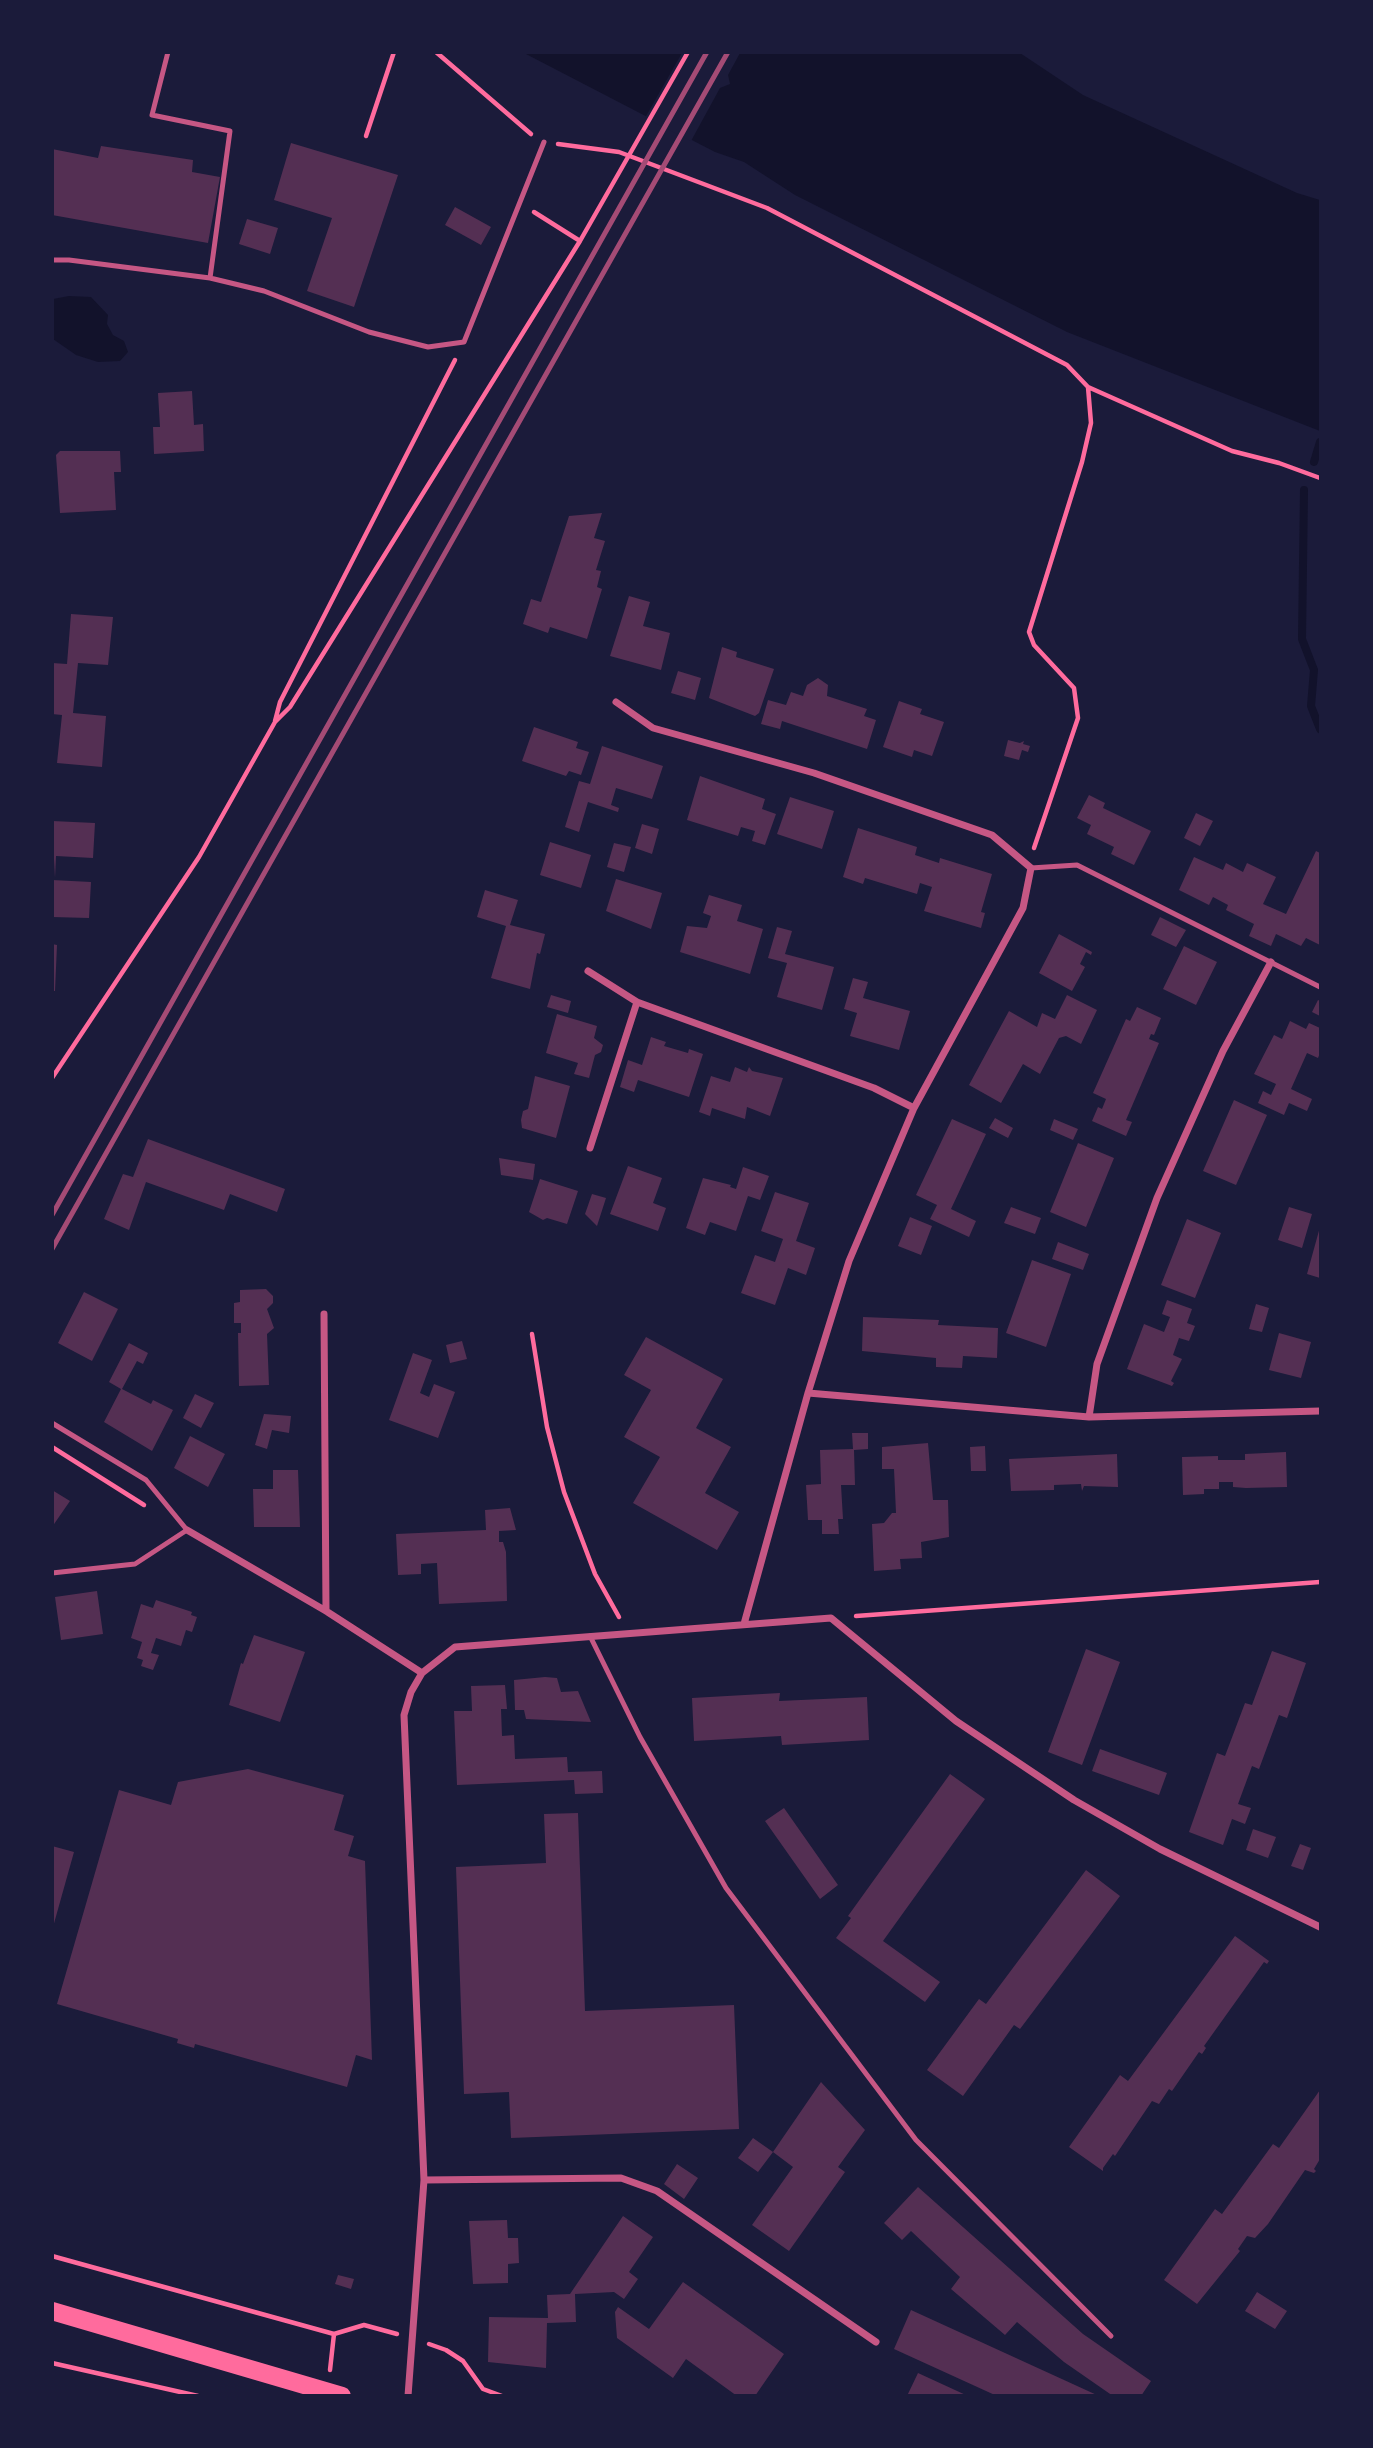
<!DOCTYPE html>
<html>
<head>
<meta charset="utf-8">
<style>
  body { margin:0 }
  #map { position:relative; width:1373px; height:2448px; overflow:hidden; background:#1b1b3a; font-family:Raleway,sans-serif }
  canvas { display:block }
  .frame { position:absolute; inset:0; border:54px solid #1b1b3a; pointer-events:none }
</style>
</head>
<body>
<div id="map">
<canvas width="1373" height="2448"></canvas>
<div class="frame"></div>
</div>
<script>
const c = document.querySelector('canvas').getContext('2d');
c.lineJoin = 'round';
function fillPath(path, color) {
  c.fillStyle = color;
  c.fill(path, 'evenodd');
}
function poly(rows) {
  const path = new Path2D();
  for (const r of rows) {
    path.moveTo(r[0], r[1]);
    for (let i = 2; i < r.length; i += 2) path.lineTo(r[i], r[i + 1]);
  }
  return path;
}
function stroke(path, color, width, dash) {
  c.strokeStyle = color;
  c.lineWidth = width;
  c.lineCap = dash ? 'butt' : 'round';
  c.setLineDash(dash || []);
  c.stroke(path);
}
const water = poly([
  [524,53,1020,53,1083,95,1297,193,1320,200,1320,431,1067,332,795,195,744,162,715,152],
  [69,296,91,297,108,315,107,324,113,335,124,341,128,352,120,361,98,362,76,355,53,339,53,299]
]);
const pier = poly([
  [682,53,740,53,728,75,730,84,720,88,691,141,645,118]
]);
const stream = poly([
  [1314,462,1320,442],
  [1304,490,1302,639,1314,670,1311,706,1320,729]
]);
const building = poly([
  [291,143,398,175,354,307,307,291,332,218,274,200],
  [101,146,193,160,192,172,220,177,208,243,52,215,52,149,98,158],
  [455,207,491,227,481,245,445,225],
  [247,219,278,228,270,254,239,244],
  [192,391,194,425,203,424,204,451,154,454,153,427,160,427,158,393],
  [60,451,120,451,121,472,114,472,116,510,60,513,56,455],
  [602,513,594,538,605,541,596,570,601,571,597,587,602,589,587,639,550,627,548,633,523,624,531,599,541,602,569,516],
  [629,596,650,602,643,626,670,633,661,670,610,656],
  [71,614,113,617,108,665,78,663,73,713,106,716,102,767,57,763,62,715,52,714,52,663,67,664],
  [722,647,737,652,736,657,774,669,759,713,755,716,709,698],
  [678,671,701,678,695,700,671,693],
  [818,678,828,685,827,696,867,709,864,716,876,720,867,749,782,721,780,729,761,724,768,700,786,705,791,692,803,696,807,685],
  [899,701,922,709,920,714,944,722,932,756,914,750,912,757,883,747],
  [534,727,578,742,576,748,589,752,581,775,569,771,566,776,522,761],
  [1008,740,1020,743,1024,741,1023,744,1030,746,1028,752,1022,750,1019,760,1004,756],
  [602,746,663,766,652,799,616,788,611,805,619,808,618,812,588,802,579,832,565,827,579,781,590,784],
  [700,776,765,799,762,809,776,814,765,845,752,841,755,831,741,827,738,836,687,820],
  [1089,795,1105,803,1103,808,1151,831,1134,865,1111,854,1114,847,1087,834,1091,825,1077,818],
  [790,797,834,811,822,849,777,834],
  [1196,813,1213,821,1200,846,1184,838],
  [52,821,95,823,93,858,56,856,55,878],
  [642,824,659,829,652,854,635,848],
  [858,828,917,847,915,855,939,863,940,858,992,874,981,912,985,913,981,928,924,911,932,887,920,883,917,894,865,878,863,884,843,877],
  [550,842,591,855,581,888,540,875],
  [614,843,631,847,624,872,607,867],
  [1316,851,1320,853,1320,945,1306,938,1301,946,1276,934,1271,946,1249,936,1254,924,1226,910,1228,905,1213,897,1209,905,1179,890,1194,857,1223,870,1226,863,1243,872,1247,863,1276,877,1263,904,1286,914],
  [616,879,662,893,651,929,606,911],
  [52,880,91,882,89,918,52,917],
  [485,890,518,900,510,925,545,934,540,954,537,953,530,989,491,978,506,926,477,917],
  [709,895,742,905,737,921,763,929,750,974,680,952,687,926,707,928,711,916,703,913],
  [1160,917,1186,930,1176,947,1151,935],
  [777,927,792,931,785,954,834,967,822,1010,777,997,787,963,768,958],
  [1059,934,1092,952,1091,955,1086,952,1080,964,1085,967,1072,991,1039,973],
  [52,944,57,945,55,991,52,991],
  [1184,946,1217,962,1196,1005,1163,989],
  [853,978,868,982,863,998,910,1011,899,1050,850,1036,857,1013,844,1009],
  [551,995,571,1001,568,1013,547,1007],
  [1067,995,1097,1010,1081,1044,1066,1036,1059,1038,1040,1074,1023,1064,1001,1103,969,1085,1009,1011,1037,1027,1042,1013,1055,1019],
  [1318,1000,1320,1001,1320,1016,1312,1012],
  [1137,1007,1161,1018,1154,1035,1151,1034,1149,1039,1159,1043,1126,1120,1132,1122,1126,1136,1092,1121,1098,1107,1102,1109,1106,1099,1093,1093,1126,1019,1130,1021],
  [557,1014,597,1026,594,1038,603,1045,601,1052,595,1055,589,1078,574,1074,578,1063,546,1053],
  [1290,1021,1306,1029,1309,1023,1320,1028,1320,1053,1318,1058,1307,1053,1291,1089,1312,1099,1307,1111,1289,1103,1284,1115,1258,1103,1263,1091,1271,1095,1276,1084,1254,1074,1274,1035,1282,1039],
  [651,1037,666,1042,664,1046,688,1053,689,1049,703,1054,689,1097,638,1080,634,1092,620,1087,628,1060,642,1065],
  [735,1067,747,1072,749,1067,752,1071,783,1078,770,1116,747,1107,745,1119,712,1108,710,1116,699,1112,711,1076,730,1082],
  [535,1076,570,1086,556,1138,522,1128,521,1120,523,1111,528,1109],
  [1234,1100,1267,1115,1236,1185,1203,1171],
  [995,1118,1013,1128,1008,1138,989,1128],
  [952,1119,986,1134,951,1209,976,1221,969,1237,930,1219,937,1205,916,1195],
  [1054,1119,1078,1129,1073,1140,1050,1130],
  [148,1139,285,1189,277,1212,230,1194,224,1210,146,1182,129,1230,104,1219,123,1174,133,1177],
  [1078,1143,1114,1158,1086,1227,1050,1212],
  [499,1158,535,1164,533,1180,501,1175],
  [628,1166,662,1178,653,1203,666,1208,658,1231,610,1214],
  [743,1167,769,1176,760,1200,748,1196,736,1231,710,1222,705,1235,686,1228,703,1178,731,1185,730,1187,736,1189],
  [540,1179,578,1191,567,1224,547,1218,543,1220,529,1212],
  [775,1192,809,1203,796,1241,815,1248,806,1275,788,1268,775,1305,741,1293,755,1255,775,1262,783,1239,761,1231],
  [592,1194,606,1198,597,1226,585,1214],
  [1011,1207,1041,1218,1035,1234,1004,1223],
  [1289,1207,1312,1214,1302,1248,1278,1240],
  [910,1217,932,1226,921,1255,898,1246],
  [1187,1219,1221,1233,1195,1298,1161,1285],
  [1320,1227,1320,1278,1307,1274],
  [1058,1242,1089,1254,1083,1270,1052,1259],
  [1032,1260,1071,1274,1046,1347,1006,1333],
  [266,1289,273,1296,273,1303,267,1309,274,1328,267,1334,269,1385,239,1386,238,1333,241,1333,241,1323,234,1323,234,1303,240,1302,240,1290],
  [84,1292,118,1309,92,1361,58,1343],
  [1167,1300,1192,1309,1187,1323,1195,1326,1189,1341,1179,1338,1173,1355,1182,1359,1171,1381,1174,1383,1172,1386,1127,1369,1144,1324,1164,1332,1170,1317,1162,1314],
  [1256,1304,1269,1308,1262,1332,1249,1329],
  [863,1317,939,1320,938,1325,998,1328,997,1358,963,1356,962,1368,936,1367,936,1358,862,1351],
  [1279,1333,1311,1342,1301,1378,1269,1370],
  [646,1337,723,1379,696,1428,731,1447,705,1493,739,1512,717,1550,633,1503,660,1457,624,1437,651,1390,624,1375],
  [462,1341,467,1359,450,1363,446,1345],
  [129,1343,148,1353,143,1364,137,1361,122,1389,151,1404,153,1400,173,1410,152,1451,104,1422,121,1389,109,1382],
  [413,1353,432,1360,420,1393,429,1397,434,1384,455,1392,438,1438,389,1420],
  [195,1394,214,1403,201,1428,183,1418],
  [264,1414,291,1416,289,1433,272,1430,267,1449,255,1445],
  [852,1433,868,1433,868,1449,854,1450,855,1485,841,1485,843,1519,838,1519,839,1534,822,1534,822,1520,808,1520,806,1485,821,1484,820,1450,853,1449],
  [190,1436,225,1454,208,1487,174,1468],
  [928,1443,933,1500,948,1500,949,1537,921,1542,922,1558,900,1559,901,1569,874,1571,872,1524,884,1523,892,1513,896,1513,894,1469,882,1469,882,1447],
  [985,1446,986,1471,971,1471,970,1447],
  [1286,1452,1287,1487,1246,1488,1233,1487,1233,1482,1219,1482,1219,1489,1204,1489,1204,1494,1183,1495,1182,1457,1218,1456,1218,1460,1245,1460,1245,1454],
  [1117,1454,1118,1487,1084,1486,1082,1491,1081,1484,1054,1485,1054,1490,1011,1491,1009,1459],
  [273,1470,298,1470,300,1527,254,1527,253,1489,273,1489],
  [52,1490,70,1501,52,1527],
  [510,1508,516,1530,499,1531,499,1542,503,1542,506,1552,507,1601,439,1604,437,1563,421,1564,421,1574,398,1575,396,1534,486,1530,485,1510],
  [97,1591,103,1634,61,1640,55,1597],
  [156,1600,192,1612,191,1615,197,1617,192,1632,186,1630,181,1646,156,1638,151,1653,159,1655,153,1670,141,1666,143,1660,137,1658,142,1642,131,1638,141,1604,153,1608],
  [254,1635,305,1652,280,1722,229,1705,241,1663,243,1664],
  [1086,1649,1120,1662,1082,1765,1048,1752],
  [1272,1651,1306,1663,1287,1718,1279,1715,1259,1769,1252,1766,1238,1804,1251,1808,1245,1824,1232,1819,1223,1845,1189,1832,1217,1753,1225,1756,1245,1703,1252,1705],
  [545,1677,557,1678,561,1692,578,1691,591,1722,526,1719,524,1710,515,1710,514,1680],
  [505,1685,507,1709,501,1709,502,1736,514,1735,515,1759,567,1757,568,1772,602,1771,603,1793,575,1794,574,1780,457,1785,454,1711,472,1711,471,1686],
  [780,1693,779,1701,867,1697,869,1740,782,1745,781,1736,694,1741,692,1698],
  [1100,1749,1167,1773,1159,1795,1092,1771],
  [248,1769,344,1795,334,1830,354,1836,348,1856,365,1861,372,2060,356,2055,347,2087,195,2044,194,2048,177,2043,178,2039,57,2004,119,1790,171,1805,178,1782],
  [950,1774,985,1799,883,1941,940,1982,925,2002,836,1938,851,1918,848,1916],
  [784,1808,838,1885,820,1899,765,1821],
  [578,1813,585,2011,734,2005,739,2129,511,2138,509,2092,464,2094,456,1867,546,1863,544,1814],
  [1253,1829,1276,1837,1268,1858,1246,1850],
  [1300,1844,1311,1848,1303,1870,1291,1866],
  [52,1846,74,1852,53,1927,52,1926],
  [1086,1870,1120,1896,1020,2029,1014,2025,963,2096,927,2070,979,1999,986,2004],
  [1235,1936,1269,1961,1267,1964,1264,1962,1204,2046,1206,2048,1202,2054,1199,2052,1172,2091,1169,2089,1159,2104,1152,2101,1115,2156,1113,2154,1103,2168,1103,2171,1069,2147,1120,2075,1128,2081],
  [821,2082,865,2130,838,2167,845,2172,789,2251,752,2225,793,2167,773,2152,758,2172,738,2158,753,2138,773,2152],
  [1320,2090,1320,2159,1314,2169,1316,2171,1314,2173,1305,2170,1268,2224,1255,2238,1247,2236,1238,2249,1240,2251,1197,2304,1164,2280,1215,2209,1222,2214,1273,2144,1279,2148],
  [677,2164,698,2178,684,2199,664,2184],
  [918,2187,1083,2334,1151,2381,1141,2396,1113,2396,1064,2362,1017,2322,1005,2335,951,2289,960,2277,911,2231,902,2240,884,2223],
  [623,2216,653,2237,629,2272,638,2279,624,2299,614,2292,575,2294,576,2322,547,2323,546,2368,488,2362,489,2317,548,2318,547,2295,570,2294],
  [507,2220,508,2238,518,2238,519,2263,508,2264,508,2283,473,2284,469,2221],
  [338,2275,354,2279,351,2289,335,2284],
  [683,2282,784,2354,755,2396,737,2396,686,2359,673,2378,617,2338,615,2312,618,2307,649,2329],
  [1257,2292,1287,2311,1275,2329,1245,2311],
  [911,2310,1099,2396,997,2396,894,2349],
  [918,2373,968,2396,907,2396]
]);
const path = poly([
  [436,52,531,134],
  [366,136,394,52],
  [558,144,619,152,767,208,1067,365,1088,387,1091,423,1082,462,1029,632,1034,645,1074,688,1078,718,1034,848],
  [534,212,580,241],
  [1088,387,1232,451,1279,463,1320,478],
  [275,721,280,702,455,360],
  [52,1078,199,857,275,722,290,707,580,241,688,52],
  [532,1334,547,1427,564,1492,595,1574,619,1617],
  [52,1447,144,1505],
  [856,1616,1320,1582],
  [52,2256,334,2334,330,2370],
  [334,2334,364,2325,397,2334],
  [429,2344,446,2350,463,2361,483,2389,502,2396],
  [52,2363,198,2396]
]);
const service = poly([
  [168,52,152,115,230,131,210,278],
  [52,260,69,260,210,278,264,291,369,332,428,347,464,342,544,142],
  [1031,868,1077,865,1320,987],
  [52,1423,146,1480,187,1530,135,1564,52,1573],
  [590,1636,640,1737,726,1888,916,2140,1111,2336]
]);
const minor = poly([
  [616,702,653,728,814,773,992,835,1031,868,1023,908,914,1108,849,1261,808,1393,744,1624],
  [588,971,637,1002,874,1088,914,1108],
  [590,1148,637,1002],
  [324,1314,326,1611],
  [808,1393,1089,1417,1320,1411],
  [1089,1417,1097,1364,1157,1198,1223,1051,1271,962],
  [187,1530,326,1611,422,1673],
  [424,2180,621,2178,657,2191,876,2342],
  [408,2396,424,2180,404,1715,411,1692,422,1673,455,1647,831,1618,956,1721,1074,1800,1160,1849,1320,1927]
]);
const primary = poly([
  [52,2311,342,2396]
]);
const rail = poly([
  [52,1215,707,52],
  [52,1249,728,52]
]);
fillPath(water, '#12122b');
fillPath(pier, '#1b1b3a');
stroke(stream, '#12122b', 8);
fillPath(building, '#542f53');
stroke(path, '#ff6b9d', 4.5);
stroke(service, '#c65784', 5);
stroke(minor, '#c65784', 7);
stroke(primary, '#ff6b9d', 18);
stroke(rail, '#a44b75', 5);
</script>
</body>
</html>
